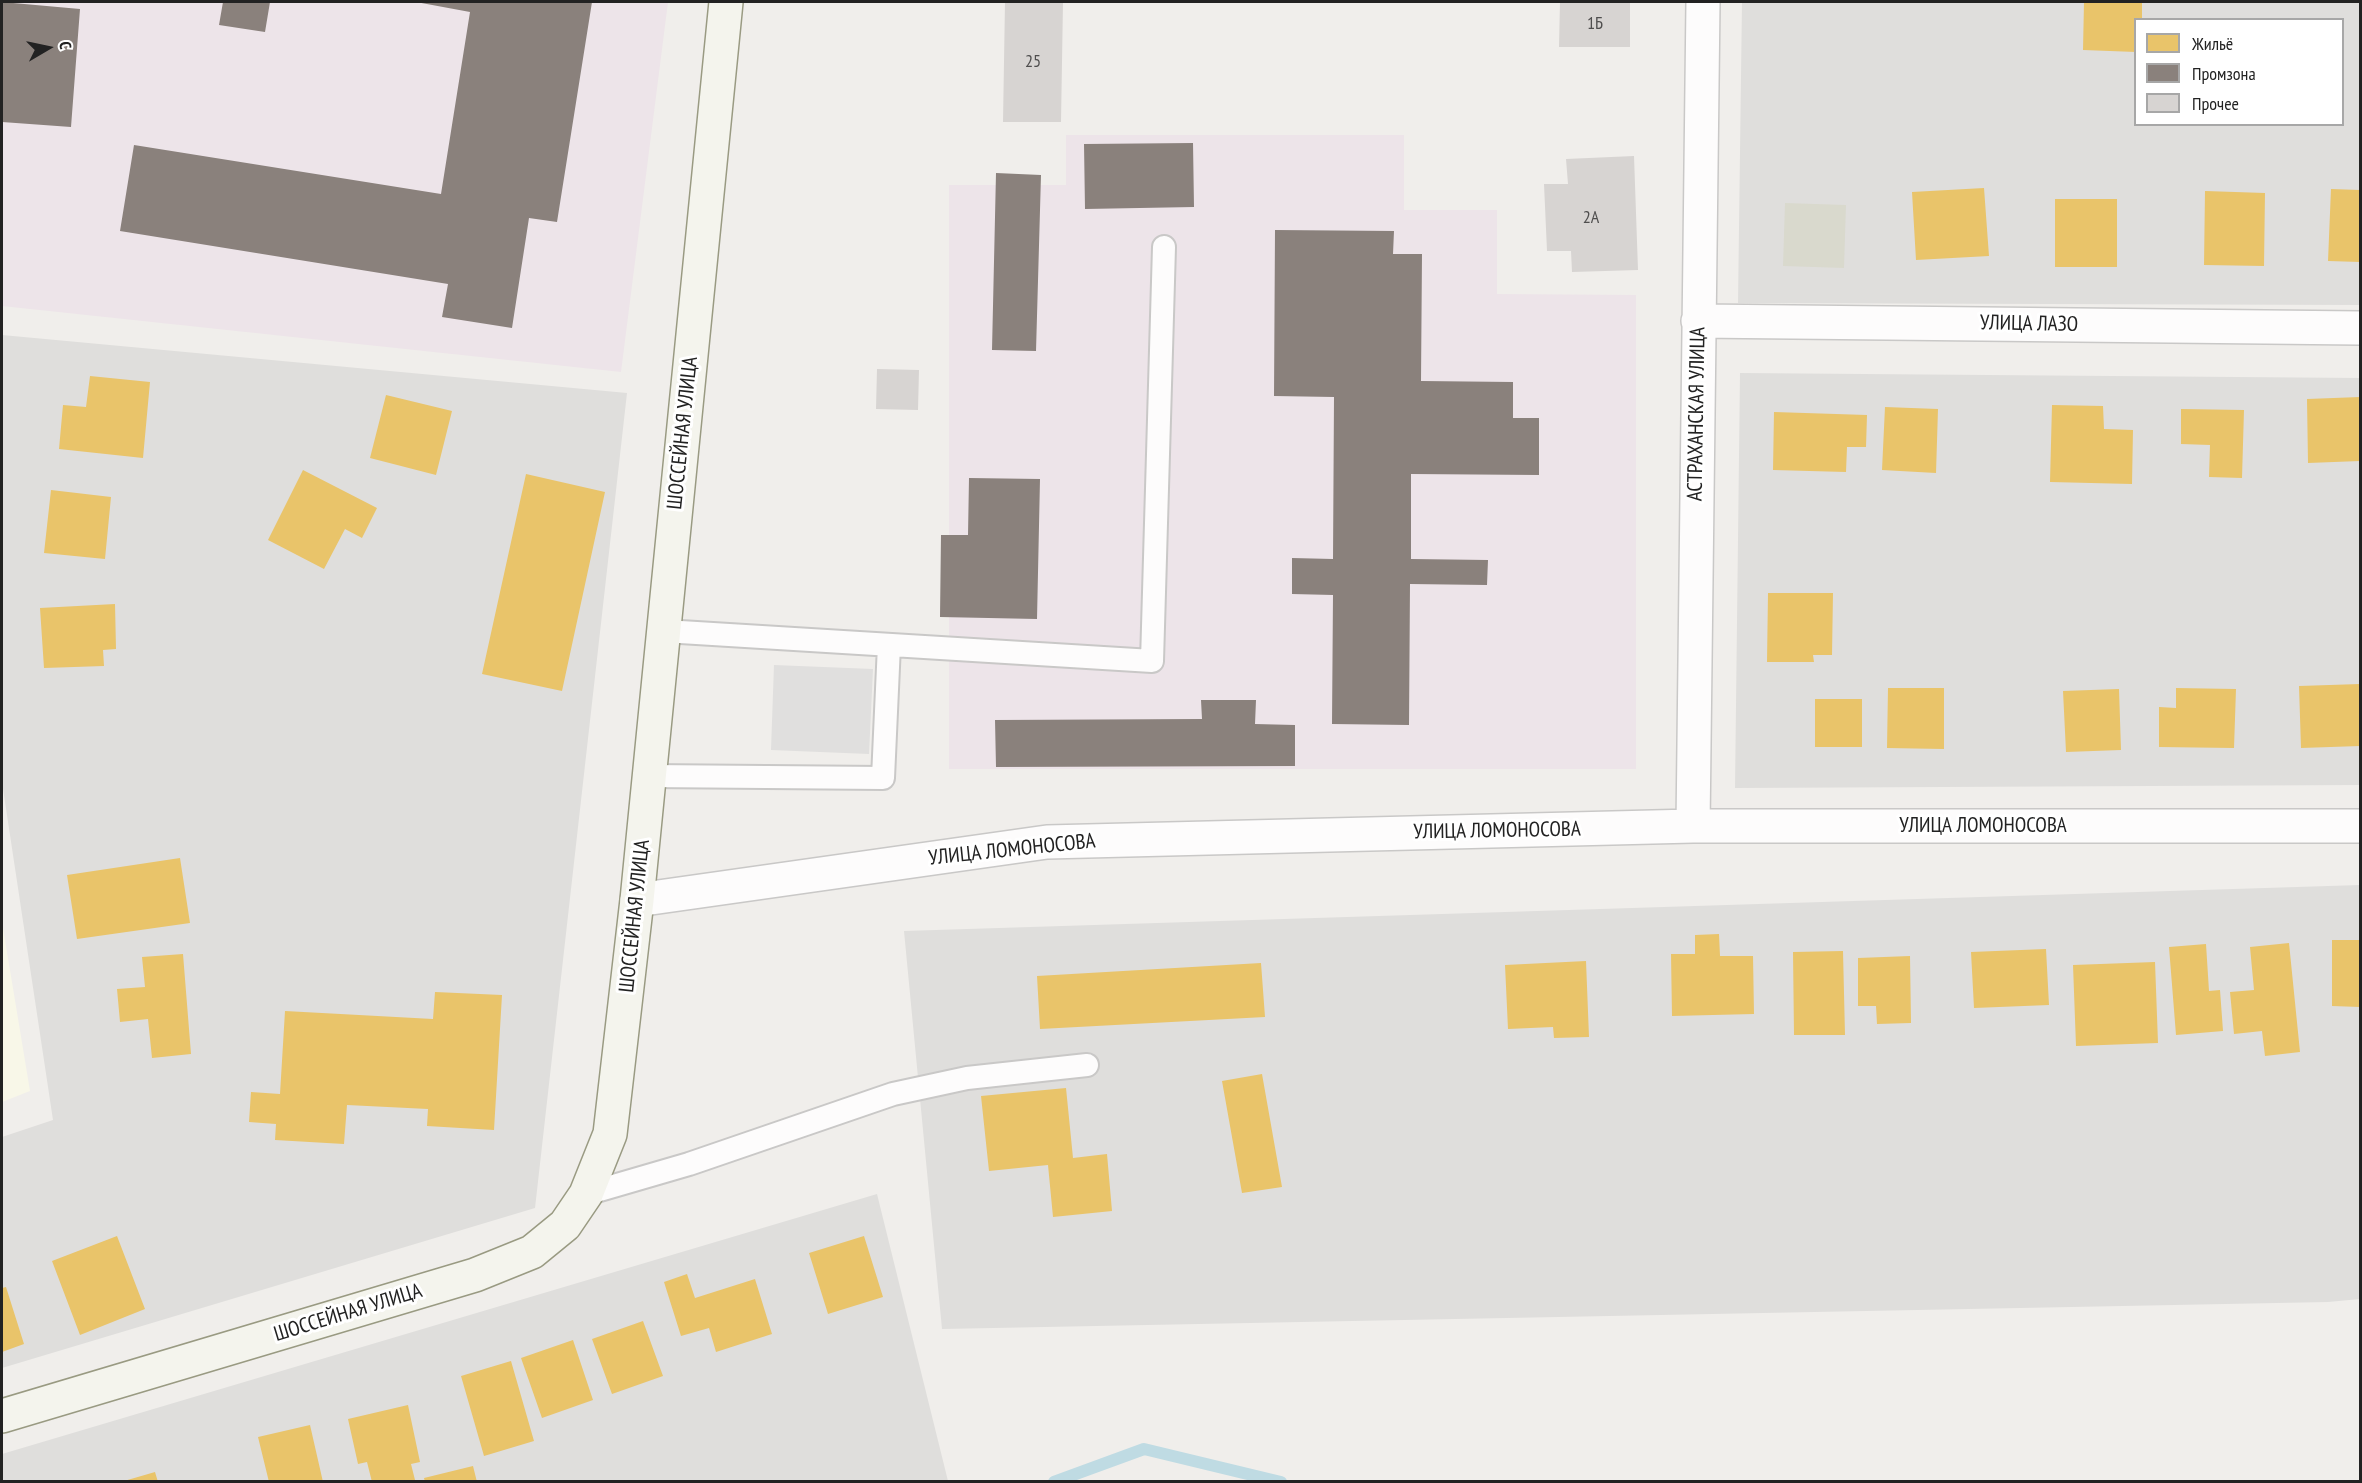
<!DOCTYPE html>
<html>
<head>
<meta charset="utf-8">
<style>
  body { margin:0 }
  #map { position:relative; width:2362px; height:1483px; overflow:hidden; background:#f0eeeb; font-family:"PT Sans Narrow",sans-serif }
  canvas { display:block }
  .frame { position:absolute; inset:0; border:3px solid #222; pointer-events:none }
  .legend { position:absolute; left:2134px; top:18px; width:210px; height:108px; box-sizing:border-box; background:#fff; border:2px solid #a7a7a7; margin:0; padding:8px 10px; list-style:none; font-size:18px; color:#222 }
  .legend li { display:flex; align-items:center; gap:12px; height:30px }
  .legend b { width:30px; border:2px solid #a7a7a7 }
  .north { position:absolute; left:18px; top:18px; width:60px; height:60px; -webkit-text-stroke:4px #fff; paint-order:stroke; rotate:81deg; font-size:16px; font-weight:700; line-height:24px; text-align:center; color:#222 }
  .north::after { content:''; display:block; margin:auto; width:21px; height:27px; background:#222; clip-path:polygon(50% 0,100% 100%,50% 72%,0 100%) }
</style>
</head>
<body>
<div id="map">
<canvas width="2362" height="1483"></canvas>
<div class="frame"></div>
<ul class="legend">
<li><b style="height:16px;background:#e9c46a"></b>Жильё</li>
<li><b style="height:16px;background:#8a817c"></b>Промзона</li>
<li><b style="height:16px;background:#d7d4d2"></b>Прочее</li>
</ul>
<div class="north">С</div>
</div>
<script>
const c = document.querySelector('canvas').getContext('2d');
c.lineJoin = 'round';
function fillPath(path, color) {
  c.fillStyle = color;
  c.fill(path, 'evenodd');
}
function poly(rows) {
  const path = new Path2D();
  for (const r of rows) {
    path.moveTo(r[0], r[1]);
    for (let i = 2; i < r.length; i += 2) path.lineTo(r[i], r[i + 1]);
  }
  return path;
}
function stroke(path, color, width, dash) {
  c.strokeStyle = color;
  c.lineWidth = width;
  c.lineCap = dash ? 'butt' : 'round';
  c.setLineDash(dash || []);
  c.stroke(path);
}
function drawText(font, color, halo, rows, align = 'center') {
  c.font = font + ' "PT Sans Narrow",sans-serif';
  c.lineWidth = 6;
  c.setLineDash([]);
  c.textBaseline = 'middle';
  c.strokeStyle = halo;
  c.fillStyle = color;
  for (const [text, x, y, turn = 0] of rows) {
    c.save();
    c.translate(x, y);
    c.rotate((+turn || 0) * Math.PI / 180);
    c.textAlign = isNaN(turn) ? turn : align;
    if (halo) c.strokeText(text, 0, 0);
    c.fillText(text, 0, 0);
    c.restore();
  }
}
const residential = poly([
  [1742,2,2360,2,2360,305,1738,303],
  [2136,20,2342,20,2342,124,2136,124],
  [2,335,627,393,535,1208,2,1368,2,1137,53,1120,2,782],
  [1740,373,2360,378,2360,785,1735,788],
  [2360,885,2360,1299,2328,1302,942,1329,904,931],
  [877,1194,948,1481,2,1482,2,1454]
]);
const industrial = poly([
  [2,2,668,2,621,372,2,306],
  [1066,135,1404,135,1404,210,1497,210,1497,294,1636,295,1636,769,949,769,949,185,1066,185]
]);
const education = poly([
  [2,922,30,1091,2,1102]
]);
const construction = poly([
  [1785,203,1846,205,1844,268,1783,266]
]);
const parking = poly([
  [774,665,873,669,869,754,771,750]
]);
const homes = poly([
  [2084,2,2142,2,2142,20,2136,20,2136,52,2083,50],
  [1984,188,1989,256,1916,260,1912,192],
  [2331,189,2360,190,2360,262,2328,261],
  [2205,191,2265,193,2264,266,2204,265],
  [2055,199,2117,199,2117,267,2055,267],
  [90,376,150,382,143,458,59,449,63,405,86,407],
  [386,395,452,411,436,475,370,458],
  [2360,397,2360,461,2308,463,2307,399],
  [2052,405,2103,406,2104,429,2133,430,2132,484,2050,482],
  [1885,407,1938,409,1936,473,1882,470],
  [2181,409,2244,410,2242,478,2209,477,2210,445,2181,444],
  [1774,412,1867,415,1866,447,1847,447,1846,472,1773,470],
  [303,470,377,508,362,538,345,529,324,569,268,540],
  [526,474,605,492,562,691,482,674],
  [51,490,111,497,105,559,44,553],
  [1768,593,1833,593,1832,655,1813,655,1814,662,1767,662],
  [115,604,116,649,103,650,104,666,44,668,40,608],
  [2360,684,2360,746,2301,748,2299,686],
  [1888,688,1944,688,1944,749,1887,748],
  [2176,688,2236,689,2234,748,2159,747,2159,707,2176,708],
  [2119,689,2121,750,2066,752,2063,691],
  [1815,699,1862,699,1862,747,1815,747],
  [180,858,190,923,77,939,67,875],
  [1719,934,1720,956,1753,956,1754,1014,1672,1016,1671,954,1695,954,1695,935],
  [2332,940,2360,940,2360,1007,2332,1006],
  [2289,943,2300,1052,2265,1056,2262,1031,2234,1034,2230,992,2254,990,2250,947],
  [2206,944,2209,991,2220,990,2223,1031,2176,1035,2169,947],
  [2046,949,2049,1005,1974,1008,1971,952],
  [1843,951,1845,1035,1794,1035,1793,952],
  [183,954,191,1054,152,1058,148,1019,120,1022,117,989,145,987,142,957],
  [1910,956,1911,1023,1877,1024,1876,1006,1858,1006,1858,958],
  [1586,961,1589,1037,1554,1038,1553,1027,1508,1029,1505,965],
  [2155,962,2158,1043,2076,1046,2073,965],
  [1261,963,1265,1017,1040,1029,1037,976],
  [435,992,502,995,494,1130,427,1126,428,1109,347,1105,344,1144,275,1140,276,1124,249,1122,251,1092,280,1094,285,1011,433,1019],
  [1262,1074,1282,1187,1242,1193,1222,1081],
  [1066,1088,1073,1158,1107,1154,1112,1211,1053,1217,1048,1165,989,1171,981,1096],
  [117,1236,145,1309,80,1335,52,1261],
  [864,1236,883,1297,828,1314,809,1253],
  [687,1274,695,1298,755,1279,772,1334,716,1352,709,1328,681,1336,664,1282],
  [6,1287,24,1344,2,1352,2,1288],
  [643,1321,663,1376,612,1394,592,1339],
  [573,1340,593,1400,542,1418,521,1358],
  [511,1361,534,1441,484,1456,461,1376],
  [408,1405,420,1462,411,1464,415,1480,372,1482,367,1462,358,1464,348,1419],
  [310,1425,323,1482,269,1482,258,1437],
  [473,1466,477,1482,425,1482,424,1478],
  [155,1472,158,1482,124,1482,124,1481]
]);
const industry = poly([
  [2,2,80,9,71,127,2,122],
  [223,2,270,2,265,32,219,25],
  [416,2,592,2,557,222,529,218,512,328,442,317,448,284,120,231,134,145,441,194,470,12],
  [1193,143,1194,207,1085,209,1084,144],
  [996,173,1041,175,1036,351,992,350],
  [1275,230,1394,231,1393,254,1422,254,1421,381,1513,382,1513,418,1539,418,1539,475,1411,474,1411,559,1488,560,1487,585,1410,584,1409,725,1332,724,1333,595,1292,594,1292,558,1333,559,1334,397,1274,396],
  [969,478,1040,479,1037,619,940,617,941,535,968,535],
  [1201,700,1256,700,1255,724,1295,725,1295,766,996,767,995,720,1202,719]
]);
const stream = poly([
  [1054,1482,1144,1449,1281,1482]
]);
const building = poly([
  [1005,2,1063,2,1061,122,1003,122],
  [1560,2,1630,2,1630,47,1559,47],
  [1634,156,1638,270,1572,272,1571,251,1547,251,1544,184,1568,184,1566,159],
  [877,369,919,370,918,410,876,409]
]);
const lane = poly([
  [664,631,1152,661,1164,247],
  [649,776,883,778,889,645],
  [586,1194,689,1164,893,1094,967,1078,1087,1065]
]);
const street = poly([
  [1698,321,2360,328],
  [1693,826,1703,2],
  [637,900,1047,842,1693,826,2360,826]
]);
const secondary = poly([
  [2,1416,475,1275,532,1252,565,1225,586,1194,610,1134,637,900,726,2]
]);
const numberNames = [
  ["1Б",1595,24],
  ["25",1033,62],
  ["2А",1591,218]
];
const streetNames = [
  ["УЛИЦА ЛАЗО",2029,324,1],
  ["АСТРАХАНСКАЯ УЛИЦА",1697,414,-89],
  ["ШОССЕЙНАЯ УЛИЦА",683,433,-84],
  ["УЛИЦА ЛОМОНОСОВА",1983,826],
  ["УЛИЦА ЛОМОНОСОВА",1497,831,-1],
  ["УЛИЦА ЛОМОНОСОВА",1012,850,-6],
  ["ШОССЕЙНАЯ УЛИЦА",635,916,-84],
  ["ШОССЕЙНАЯ УЛИЦА",348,1313,-17]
];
fillPath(residential, '#dfdedc');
fillPath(industrial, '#ede4e9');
fillPath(education, '#f8f7e8');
fillPath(construction, '#d9d9cd');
fillPath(parking, '#e0dfde');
fillPath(homes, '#e9c46a');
fillPath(industry, '#8a817c');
stroke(stream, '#bfdbe3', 12);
fillPath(building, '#d7d4d2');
stroke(lane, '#c9c8c7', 26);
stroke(street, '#c9c8c7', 36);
stroke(secondary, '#999a82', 36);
stroke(lane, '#fdfcfc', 22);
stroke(street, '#fdfcfc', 33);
stroke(secondary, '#f4f4ed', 33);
drawText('18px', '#4f4e4e', null, numberNames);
drawText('21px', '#222', '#fff', streetNames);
</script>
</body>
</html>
